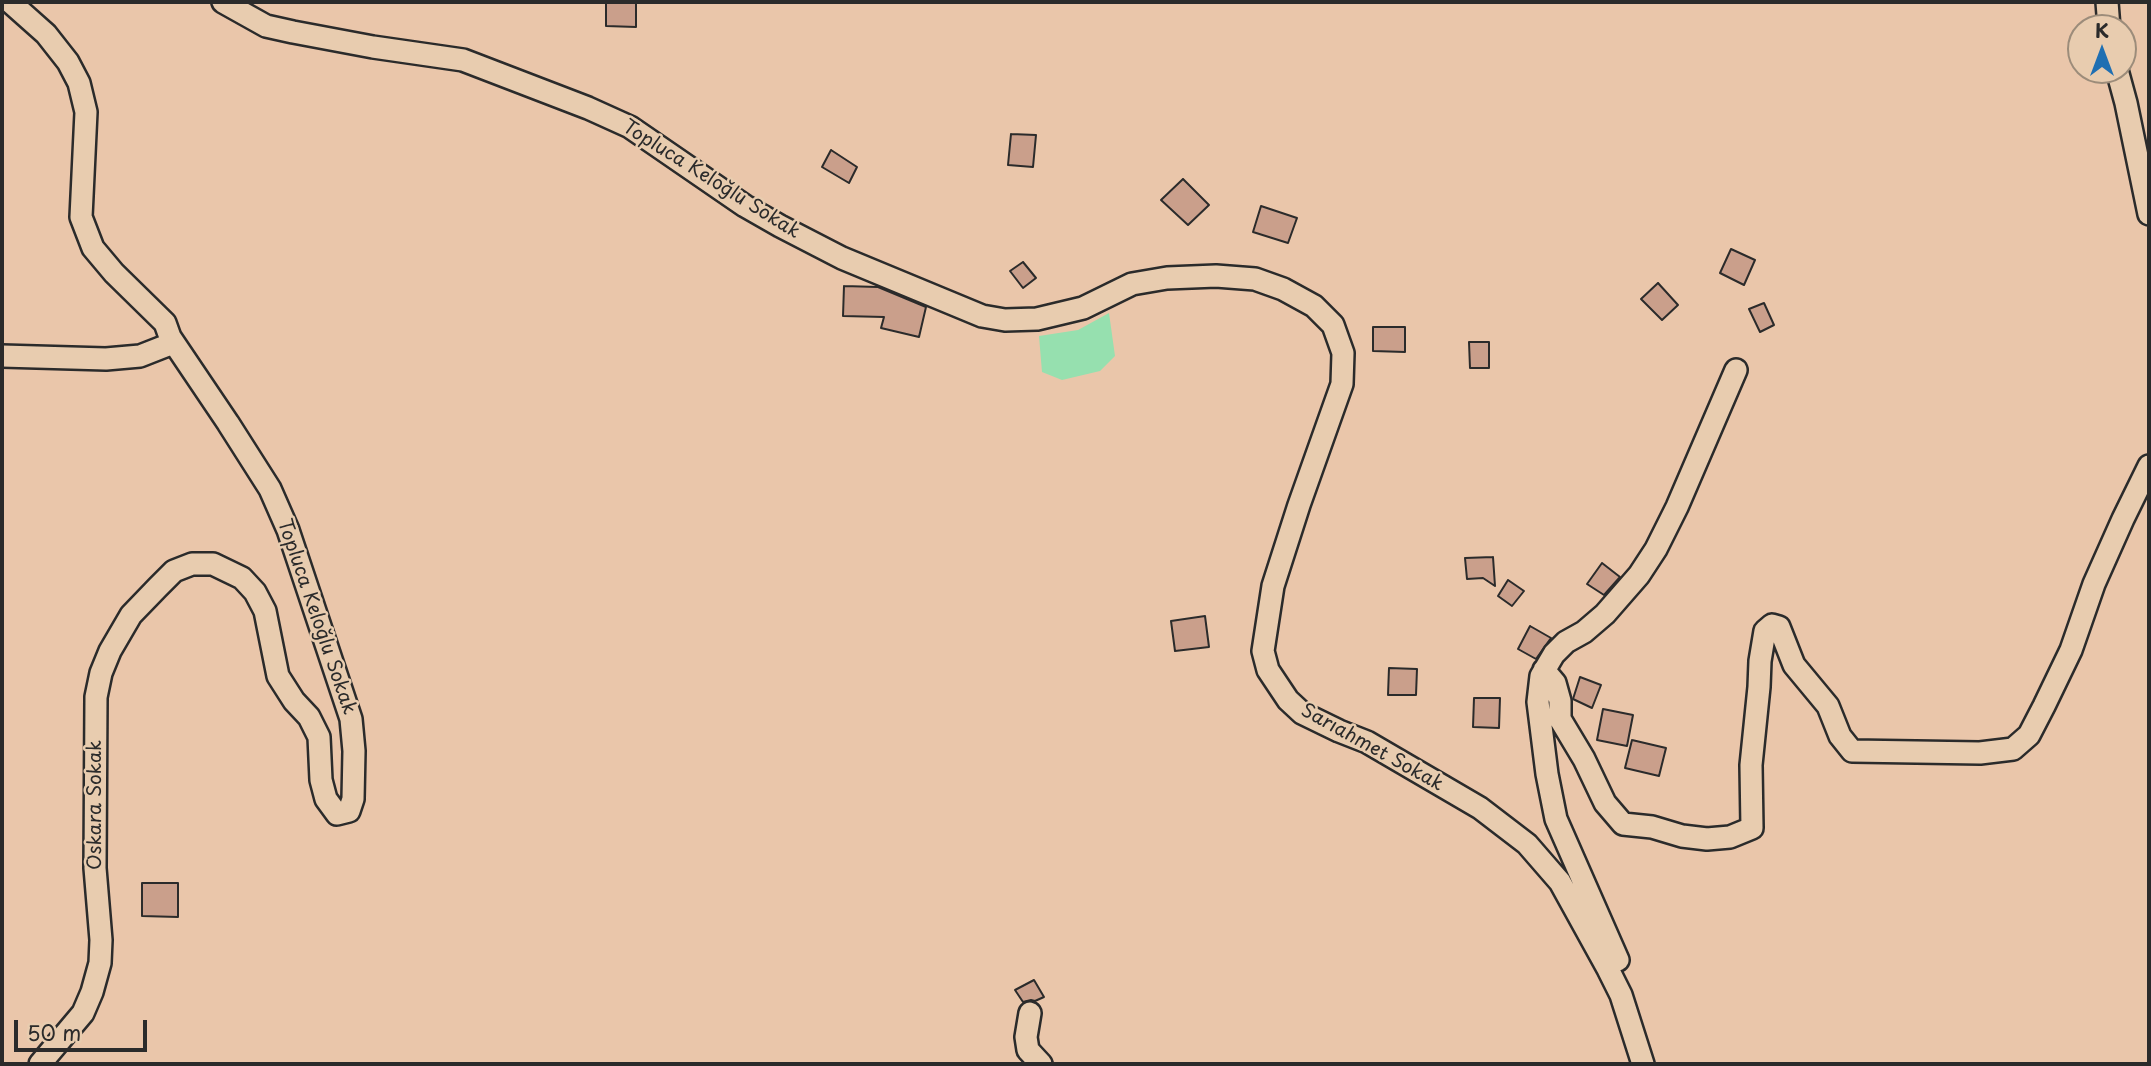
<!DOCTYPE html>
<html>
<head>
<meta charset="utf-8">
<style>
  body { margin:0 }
  #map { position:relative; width:2151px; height:1066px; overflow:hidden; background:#eac6aa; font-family:"Playpen Sans",sans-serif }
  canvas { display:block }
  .frame { position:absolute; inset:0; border:4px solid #2b2b2b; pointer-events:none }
  .north { position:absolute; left:2067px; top:14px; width:70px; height:70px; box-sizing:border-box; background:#e8ccaf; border:2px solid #9c8c7a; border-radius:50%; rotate:0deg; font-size:19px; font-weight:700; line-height:28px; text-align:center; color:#2b2b2b }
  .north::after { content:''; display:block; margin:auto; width:24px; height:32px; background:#1f6fb2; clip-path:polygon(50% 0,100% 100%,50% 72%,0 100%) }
  .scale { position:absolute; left:14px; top:1020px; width:133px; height:32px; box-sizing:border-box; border:4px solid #2b2b2b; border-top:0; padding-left:9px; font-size:21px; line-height:24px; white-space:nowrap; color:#2b2b2b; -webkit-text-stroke:5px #e8ccaf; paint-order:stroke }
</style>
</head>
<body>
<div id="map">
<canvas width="2151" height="1066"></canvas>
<div class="frame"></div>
<div class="north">K</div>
<div class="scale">50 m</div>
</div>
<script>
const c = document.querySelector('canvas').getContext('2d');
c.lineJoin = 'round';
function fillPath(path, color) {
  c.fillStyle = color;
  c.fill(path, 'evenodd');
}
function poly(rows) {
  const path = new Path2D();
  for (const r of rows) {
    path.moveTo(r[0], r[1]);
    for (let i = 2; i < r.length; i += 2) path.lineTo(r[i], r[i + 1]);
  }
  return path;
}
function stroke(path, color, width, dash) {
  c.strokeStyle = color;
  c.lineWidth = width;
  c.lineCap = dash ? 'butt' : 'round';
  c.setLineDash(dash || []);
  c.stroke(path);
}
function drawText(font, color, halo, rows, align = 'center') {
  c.font = font + ' "Playpen Sans",sans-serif';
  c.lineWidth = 5;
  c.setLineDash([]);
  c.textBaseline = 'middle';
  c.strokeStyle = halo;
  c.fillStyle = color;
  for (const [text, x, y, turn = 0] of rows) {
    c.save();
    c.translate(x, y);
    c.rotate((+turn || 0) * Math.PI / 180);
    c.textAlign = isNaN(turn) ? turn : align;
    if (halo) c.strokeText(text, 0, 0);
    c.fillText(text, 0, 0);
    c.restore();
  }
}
const green = poly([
  [1109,313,1115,356,1100,371,1062,380,1042,372,1039,336,1078,330]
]);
const building = poly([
  [606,2,636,2,636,27,606,26,606,2],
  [1011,134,1036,135,1033,167,1008,165,1011,134],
  [831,150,857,167,849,183,822,167,831,150],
  [1183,179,1209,205,1188,225,1161,200,1183,179],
  [1261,206,1297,218,1288,243,1253,232,1261,206],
  [1731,249,1755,260,1744,285,1720,273,1731,249],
  [1023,262,1036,278,1023,288,1010,271,1023,262],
  [1658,283,1678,305,1662,320,1641,299,1658,283],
  [844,286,878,287,926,307,919,337,881,328,884,317,843,316,844,286],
  [1764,303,1774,325,1760,332,1749,309,1764,303],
  [1373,327,1405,327,1405,352,1373,351,1373,327],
  [1469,342,1489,342,1489,368,1470,368,1469,342],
  [1493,557,1495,586,1483,578,1467,579,1465,558,1493,557],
  [1602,563,1620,577,1604,595,1587,584,1602,563],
  [1508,580,1524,591,1512,606,1498,596,1508,580],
  [1205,616,1209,647,1175,651,1171,621,1205,616],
  [1530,626,1551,638,1536,659,1518,649,1530,626],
  [1389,668,1417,669,1416,695,1388,695,1389,668],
  [1580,677,1601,685,1592,708,1573,699,1580,677],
  [1474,698,1500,698,1499,728,1473,727,1474,698],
  [1603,709,1633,715,1627,746,1597,740,1603,709],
  [1632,740,1666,748,1659,776,1625,768,1632,740],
  [142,883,178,883,178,917,142,916,142,883],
  [1034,980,1044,997,1035,1001,1031,1000,1023,1002,1015,990,1034,980]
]);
const minor = poly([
  [10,2,46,34,68,62,79,83,86,112,81,217,93,248,114,273,165,323,170,337,228,423,270,489,288,530,351,719,354,751,353,799,349,811,337,814,326,799,321,780,319,737,309,717,294,701,278,676,265,611,255,592,242,578,213,564,192,564,174,571,158,587,131,615,110,651,101,673,96,697,95,868,101,940,100,963,92,992,83,1013,40,1064],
  [223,2,266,26,293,32,373,47,463,60,588,108,630,127,745,206,780,226,842,258,982,316,1005,320,1037,319,1083,308,1132,284,1167,278,1216,276,1255,279,1283,289,1314,306,1333,325,1343,353,1342,384,1299,505,1273,586,1263,651,1268,670,1288,700,1302,713,1339,731,1367,742,1480,808,1527,844,1560,882,1608,969,1621,995,1643,1064],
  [2107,2,2109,28],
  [2117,70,2126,103,2149,214],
  [2,356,106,359,140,356,168,345,170,337],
  [1544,670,1555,683,1560,701,1560,719,1584,759,1605,803,1623,824,1652,827,1682,836,1707,839,1730,837,1752,828,1751,765,1759,687,1760,661,1765,631,1772,625,1779,627,1794,665,1828,706,1840,736,1852,751,1980,753,2013,749,2029,735,2044,706,2071,650,2094,584,2123,519,2149,466],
  [1618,960,1556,819,1547,774,1538,702,1541,676,1554,654,1566,642,1584,632,1605,614,1639,575,1656,549,1677,507,1736,370],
  [1030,1013,1026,1037,1028,1050,1041,1064]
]);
const streetNames = [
  ["Topluca Keloğlu Sokak",711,180,32],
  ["Topluca Keloğlu Sokak",316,617,71],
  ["Sarıahmet Sokak",1372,748,29],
  ["Oskara Sokak",96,805,-90]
];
fillPath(green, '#96e0af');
fillPath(building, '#ca9f8b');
stroke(building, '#2b2b2b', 2);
stroke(minor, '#2b2b2b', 26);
stroke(minor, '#e8ccaf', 21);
drawText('19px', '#2b2b2b', '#e8ccaf', streetNames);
</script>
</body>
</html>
